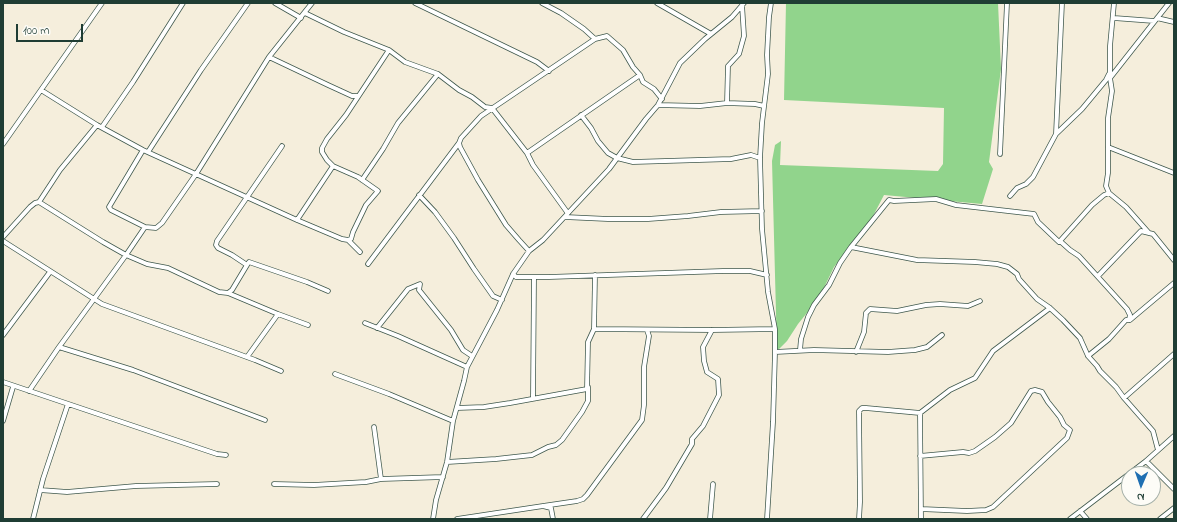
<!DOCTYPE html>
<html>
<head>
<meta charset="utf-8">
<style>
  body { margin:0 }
  #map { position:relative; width:1177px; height:522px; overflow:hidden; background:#f5eedc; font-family:"Indie Flower",sans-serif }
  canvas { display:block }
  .frame { position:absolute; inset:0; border:4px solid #1f3d34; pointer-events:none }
  .north { position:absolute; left:1121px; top:466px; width:40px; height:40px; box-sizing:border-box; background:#fdfcf7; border:1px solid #a4b0a9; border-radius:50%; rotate:182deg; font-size:11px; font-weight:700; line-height:16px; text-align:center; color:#1f3d34 }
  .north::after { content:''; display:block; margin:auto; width:14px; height:18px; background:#1f6fb2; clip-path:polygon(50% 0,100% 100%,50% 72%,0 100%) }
  .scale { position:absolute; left:16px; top:24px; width:67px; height:18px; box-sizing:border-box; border:2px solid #1f3d34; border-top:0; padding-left:5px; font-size:12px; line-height:14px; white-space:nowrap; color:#1f3d34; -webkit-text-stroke:3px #fdfcf7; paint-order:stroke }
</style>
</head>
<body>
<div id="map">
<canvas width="1177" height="522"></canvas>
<div class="frame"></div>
<div class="north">N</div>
<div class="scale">100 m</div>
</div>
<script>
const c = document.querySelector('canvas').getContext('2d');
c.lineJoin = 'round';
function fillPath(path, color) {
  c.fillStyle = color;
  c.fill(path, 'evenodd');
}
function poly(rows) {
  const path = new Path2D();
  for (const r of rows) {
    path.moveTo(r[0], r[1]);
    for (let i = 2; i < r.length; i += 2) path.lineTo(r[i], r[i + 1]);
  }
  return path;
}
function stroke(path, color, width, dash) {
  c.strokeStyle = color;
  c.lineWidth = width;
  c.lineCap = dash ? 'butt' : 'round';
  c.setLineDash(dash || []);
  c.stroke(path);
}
const green = poly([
  [786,3,998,3,1001,69,989,162,993,169,982,204,884,195,872,218,834,267,819,298,798,324,787,341,777,351,772,161,775,145,781,141,780,165,938,171,943,164,944,108,784,100]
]);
const minor = poly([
  [275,3,301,18],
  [415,3,537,62,549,71],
  [542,3,561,13,584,29,595,39,607,36,623,50,633,67,640,75,643,82,654,89,662,99],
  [657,3,711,34],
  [305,13,344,32,389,50,405,62,438,74,459,90,472,97,485,107,492,108,527,153,533,165,567,212],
  [1114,18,1154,21],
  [1157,18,1174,22],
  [269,57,328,85,352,96,358,96],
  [1110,78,1169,3],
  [41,90,97,125,143,150,297,220,342,239,348,240,351,239,353,232,366,205,378,191,358,177,333,166,297,220],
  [727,103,728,66,739,54,744,36,742,5],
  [658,105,700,106,727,103,755,104,764,106],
  [581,115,591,128,598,141,608,153,617,158,633,162,731,159,751,155,760,158],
  [102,127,133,82,183,3],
  [1056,134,1082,109,1106,80,1109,74],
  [3,144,102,3],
  [1108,147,1174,173],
  [143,150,109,207,111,210,145,227,156,228,162,223,196,174,269,57,312,3],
  [148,152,201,70,248,3],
  [527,153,640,75],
  [1000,154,1007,3],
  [333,166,327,160,322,152,322,148,327,139,346,115,389,50],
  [362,180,383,149,398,123,438,74],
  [1109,193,1126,207,1149,233],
  [419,195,435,212,454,238,474,269,493,296,502,300],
  [1010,196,1017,188,1026,184,1033,177,1056,134,1062,3],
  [39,202,103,242,126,255,147,264,168,268,219,292,228,293,232,290,247,265,249,262,307,282,328,291],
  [565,217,608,219,648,219,688,216,721,212,762,211],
  [3,237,30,207,35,203,39,202,60,170,97,125],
  [348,240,360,252],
  [3,241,102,304,255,360,281,371],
  [1060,241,1092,205,1104,195,1109,193,1106,186,1108,173,1108,118,1112,91,1110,78,1110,46,1114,3],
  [851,247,917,260,975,262,997,264,1008,267,1017,274,1019,279,1037,299,1050,308,1063,320,1080,338,1088,356,1097,366,1100,371,1116,387,1124,398,1153,431,1158,450],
  [529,251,519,240,506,225,478,180,460,147,459,143,461,138,481,116,595,39],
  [368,264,459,143],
  [247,265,232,255,218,248,216,245,217,241,282,146],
  [513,274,516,277,549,277,723,271,750,271,767,275],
  [1098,276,1141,231,1153,234,1174,260],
  [228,293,278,314],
  [1130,320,1174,283],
  [365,323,398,336,467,367],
  [377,328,408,289,420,284,419,290,451,330,463,350,472,356],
  [594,329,712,330,775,329],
  [3,335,50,272],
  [59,347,133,370,265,420],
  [800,350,801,339,808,317,814,305,829,285,840,263,851,247,889,200,894,201,936,199,956,205,1034,214,1038,222,1059,242,1060,241,1070,250,1079,256,1127,309,1130,315,1129,320,1126,320,1109,339,1088,356],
  [775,352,814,350,888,352,915,350,927,347,942,335],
  [856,352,864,332,866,313,870,309,897,311,926,305,940,304,968,306,980,301],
  [247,357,278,314,308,325],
  [335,374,389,394,453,421],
  [3,382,217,454,226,455],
  [29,391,59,347,126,255,145,227],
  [533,398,534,277],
  [1124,398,1174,354],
  [457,408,484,407,510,403,587,389,588,342,594,329,595,275],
  [920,413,921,519],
  [3,421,13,387],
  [374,427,381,479],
  [920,456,963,452,969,453,975,451,995,437,1011,423,1031,391,1035,390,1042,392,1048,402,1060,417,1064,425,1070,430,1067,438,993,507,986,510,967,511,921,509],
  [1146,461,1174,489],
  [447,462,496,459,532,455,548,447,556,445,562,440,582,412,588,401,588,387],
  [1129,474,1146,461,1174,436],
  [274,484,314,485,366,482,381,479,443,477],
  [40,490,67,492,136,486,217,484],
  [543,506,577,501,583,499,587,495,642,420,644,405,644,367,649,336,647,330],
  [1080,511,1087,519],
  [33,519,43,479,68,404],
  [433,519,436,500,447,462,453,421,464,381,467,367,497,310,513,274,529,251,543,240,609,169,646,119,658,105,680,63,705,39,732,17,744,3],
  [457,519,543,506,551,508,553,519],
  [643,519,666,488,692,444,692,439,703,426,719,395,718,379,707,372,704,361,703,347,712,330],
  [710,519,713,484],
  [767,519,773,422,775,352,775,329,768,292,762,229,760,158,762,123,768,74,767,55,769,17,771,3],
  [859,519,860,502,859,411,862,408,866,408,920,413,950,390,975,378,993,351,1050,308],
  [1070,519,1129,474],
  [1160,519,1174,508]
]);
fillPath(green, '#91d48c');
stroke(minor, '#3f584d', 5.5);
stroke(minor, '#fff', 4);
</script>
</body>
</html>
